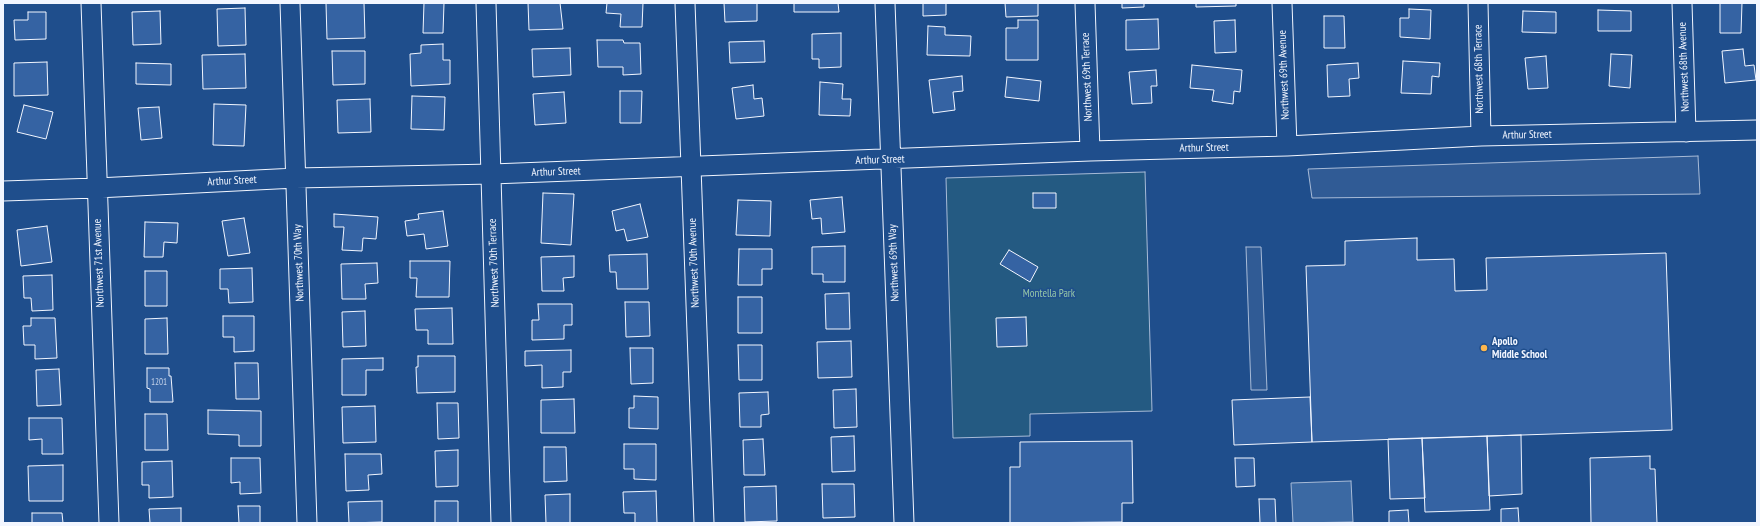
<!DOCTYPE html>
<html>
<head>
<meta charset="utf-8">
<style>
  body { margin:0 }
  #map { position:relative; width:1760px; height:526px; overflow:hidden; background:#1f4e8c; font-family:"PT Sans Narrow",sans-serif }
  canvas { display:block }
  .frame { position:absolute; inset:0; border:4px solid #f2f6ff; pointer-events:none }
</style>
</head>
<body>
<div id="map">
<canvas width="1760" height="526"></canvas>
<div class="frame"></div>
</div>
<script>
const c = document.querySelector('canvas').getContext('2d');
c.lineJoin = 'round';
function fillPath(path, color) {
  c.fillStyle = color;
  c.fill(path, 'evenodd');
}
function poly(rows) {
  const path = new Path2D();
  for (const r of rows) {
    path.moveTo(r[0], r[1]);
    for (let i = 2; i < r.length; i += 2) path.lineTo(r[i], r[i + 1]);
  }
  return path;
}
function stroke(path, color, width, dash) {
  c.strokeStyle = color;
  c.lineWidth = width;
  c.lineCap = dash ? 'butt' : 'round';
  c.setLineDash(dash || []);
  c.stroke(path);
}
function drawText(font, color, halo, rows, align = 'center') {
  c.font = font + ' "PT Sans Narrow",sans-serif';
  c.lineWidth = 3;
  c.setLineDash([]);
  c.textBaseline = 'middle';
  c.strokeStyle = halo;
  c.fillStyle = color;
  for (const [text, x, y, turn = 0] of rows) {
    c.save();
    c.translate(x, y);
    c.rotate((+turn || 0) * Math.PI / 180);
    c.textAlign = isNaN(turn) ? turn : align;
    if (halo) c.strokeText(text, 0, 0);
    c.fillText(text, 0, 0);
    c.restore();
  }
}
const green = poly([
  [1145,172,1152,411,1030,414,1030,436,953,438,946,178,1145,172]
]);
const parking = poly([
  [1698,156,1700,194,1312,198,1308,169,1698,156],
  [1246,247,1261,247,1267,390,1251,390,1246,247]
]);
const water = poly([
  [1351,481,1353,522,1293,523,1291,483,1351,481]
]);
const building = poly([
  [326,3,364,3,365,38,327,39,326,3],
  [424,3,444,3,443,33,423,33,424,3],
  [528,3,560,3,563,29,529,30,528,3],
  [607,3,643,3,642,27,620,27,621,14,606,13,607,3],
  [724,3,757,3,757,21,725,22,724,3],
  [794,3,838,3,839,12,794,12,794,3],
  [923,3,946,3,946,15,923,16,923,3],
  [1005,3,1038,3,1038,16,1006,17,1005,3],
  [1122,3,1144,3,1144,7,1122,8,1122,3],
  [1196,3,1236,3,1236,6,1196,7,1196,3],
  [1720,3,1742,3,1741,33,1720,33,1720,3],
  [245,8,246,45,218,46,217,9,245,8],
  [1409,9,1431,10,1430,39,1400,37,1400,18,1409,18,1409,9],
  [1598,10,1631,11,1631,31,1598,31,1598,10],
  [160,11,161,44,133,45,132,12,160,11],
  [1523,11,1556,12,1556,33,1522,32,1523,11],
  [28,12,46,12,46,39,15,40,14,20,28,20,28,12],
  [1324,16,1344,16,1345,48,1324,48,1324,16],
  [1158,19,1159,49,1126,50,1126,20,1158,19],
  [1018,20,1038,20,1038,60,1006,60,1006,28,1018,28,1018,20],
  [1235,20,1236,52,1215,53,1214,21,1235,20],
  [928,26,945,27,945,35,971,36,970,56,927,55,928,26],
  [841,33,841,67,819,68,819,59,812,59,812,34,841,33],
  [597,40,623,40,624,43,640,43,641,74,623,75,623,67,598,67,597,40],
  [764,41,765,62,730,63,729,42,764,41],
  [443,44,443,60,450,60,450,84,411,86,410,54,421,53,421,45,443,44],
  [570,48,571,75,533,77,532,49,570,48],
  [1743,49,1745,66,1754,65,1756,80,1725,83,1722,51,1743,49],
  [332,51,365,51,365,84,333,85,332,51],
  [245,54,246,88,203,89,202,55,245,54],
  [1611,54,1632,55,1630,88,1609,86,1611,54],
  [1546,56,1548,88,1528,89,1525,58,1546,56],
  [1403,61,1440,63,1439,77,1432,76,1431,94,1401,93,1403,61],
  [47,62,48,95,14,96,14,63,47,62],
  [136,63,171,64,171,85,136,84,136,63],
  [1358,63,1359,78,1349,79,1350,96,1328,97,1327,65,1358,63],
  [1192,65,1242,70,1240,92,1234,91,1233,104,1212,101,1214,90,1190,88,1192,65],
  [1156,70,1157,86,1151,86,1152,103,1132,104,1129,72,1156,70],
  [962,76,963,91,953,92,955,110,933,113,929,80,962,76],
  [1007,77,1041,81,1039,101,1005,97,1007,77],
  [820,82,843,84,842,99,851,99,850,116,819,115,820,82],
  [753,85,754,99,762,98,764,116,736,119,732,88,753,85],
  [620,91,642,91,641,123,620,123,620,91],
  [564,92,566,123,535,125,533,94,564,92],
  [412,96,445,97,444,130,411,129,412,96],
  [370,99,371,132,338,133,337,100,370,99],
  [214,104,246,105,244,146,213,145,214,104],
  [24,105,53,112,46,139,17,132,24,105],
  [159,107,162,138,141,140,138,108,159,107],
  [543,193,574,194,571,245,541,243,543,193],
  [1033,193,1056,193,1056,208,1033,208,1033,193],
  [842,197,845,232,822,234,821,218,812,219,810,200,842,197],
  [738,200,771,201,770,236,736,235,738,200],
  [640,204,648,237,627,241,624,229,616,231,612,211,640,204],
  [443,211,448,246,426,249,424,234,407,236,405,221,419,219,418,214,443,211],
  [334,214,378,217,376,239,363,238,362,251,342,250,344,227,334,227,334,214],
  [244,218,250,253,228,256,222,221,244,218],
  [145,222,178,223,177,243,164,242,163,257,144,257,145,222],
  [47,226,52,262,21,266,17,230,47,226],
  [1417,238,1417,260,1454,259,1455,291,1487,290,1486,258,1666,253,1672,430,1312,442,1306,266,1345,265,1345,241,1417,238],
  [845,246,845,282,823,282,823,274,812,274,812,247,845,246],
  [739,249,772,249,772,269,762,269,762,285,738,285,739,249],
  [1009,250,1038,267,1030,282,1000,264,1009,250],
  [647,254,648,289,617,289,616,272,610,272,609,255,647,254],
  [574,256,574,277,563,278,564,291,542,291,541,257,574,256],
  [410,261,450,261,449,297,416,297,417,278,410,278,410,261],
  [377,263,378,283,365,284,366,299,342,299,341,264,377,263],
  [252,268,253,302,229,303,228,289,220,289,220,269,252,268],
  [145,271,167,271,167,306,145,306,145,271],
  [52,275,53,310,32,311,31,298,24,298,23,276,52,275],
  [849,293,850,329,826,329,825,294,849,293],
  [738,297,762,297,762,333,738,333,738,297],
  [625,302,649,302,650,336,626,337,625,302],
  [538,304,572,304,572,325,564,325,564,339,532,340,532,320,539,320,538,304],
  [452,308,453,344,428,344,428,330,416,330,415,309,452,308],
  [365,311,366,346,343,347,342,312,365,311],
  [223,316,254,316,254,351,234,352,234,337,223,337,223,316],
  [1026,317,1027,346,997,347,996,318,1026,317],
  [31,318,55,318,57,358,35,359,35,345,24,345,23,326,31,326,31,318],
  [167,318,168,354,145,354,145,319,167,318],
  [851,341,852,377,818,378,817,342,851,341],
  [738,345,762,345,762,380,739,380,738,345],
  [630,348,653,348,653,383,631,384,630,348],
  [571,350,571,372,563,372,563,387,542,388,542,365,525,366,525,351,571,350],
  [418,356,455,356,455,392,417,393,416,367,418,367,418,356],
  [383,358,383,370,366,370,366,395,342,395,342,359,383,358],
  [235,363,258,363,259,399,236,399,235,363],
  [147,368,169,368,169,376,171,376,173,402,150,402,150,389,147,388,147,368],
  [59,369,61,405,37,406,36,370,59,369],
  [856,389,857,427,834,428,833,390,856,389],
  [768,392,769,414,761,415,761,427,740,427,739,393,768,392],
  [634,396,658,397,658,429,629,428,629,408,634,408,634,396],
  [1310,397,1312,442,1234,445,1232,400,1310,397],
  [574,399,575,433,541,433,541,400,574,399],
  [437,403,458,403,459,438,438,439,437,403],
  [375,406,376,442,343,443,342,407,375,406],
  [208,410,261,411,261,446,239,446,239,435,208,434,208,410],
  [145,414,167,414,168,450,145,450,145,414],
  [29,418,62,418,63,454,42,454,42,439,29,440,29,418],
  [1521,435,1522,494,1489,496,1487,436,1521,435],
  [854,436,855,471,832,472,831,437,854,436],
  [1487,436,1490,510,1425,512,1422,438,1487,436],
  [1422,438,1425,498,1390,499,1388,439,1422,438],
  [763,439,765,475,744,475,743,440,763,439],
  [1132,441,1133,503,1122,503,1122,522,1010,523,1010,467,1020,467,1020,442,1132,441],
  [624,444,656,444,656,480,634,479,634,469,624,469,624,444],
  [544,447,566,447,567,481,544,482,544,447],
  [458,450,458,486,436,487,435,451,458,450],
  [345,454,381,454,382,474,368,475,369,490,346,491,345,454],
  [1650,456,1650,469,1655,469,1657,523,1591,523,1590,458,1650,456],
  [231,458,260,458,261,493,240,494,240,482,231,483,231,458],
  [1235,458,1254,458,1255,486,1236,487,1235,458],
  [172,461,173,497,149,498,149,485,142,485,142,462,172,461],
  [63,465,63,501,29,501,28,466,63,465],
  [822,484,854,484,855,517,823,518,822,484],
  [776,486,777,521,745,522,744,487,776,486],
  [656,491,657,523,635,523,635,513,624,513,623,492,656,491],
  [570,494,570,523,546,523,545,495,570,494],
  [1259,499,1275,499,1276,523,1260,523,1259,499],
  [382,501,382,522,349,523,348,502,382,501],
  [435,501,458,501,458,523,435,523,435,501],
  [238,506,260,506,260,523,239,523,238,506],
  [181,508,181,523,150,523,149,509,181,508],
  [1518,508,1519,523,1501,523,1501,509,1518,508],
  [1408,510,1409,523,1389,523,1389,511,1408,510],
  [32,513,62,513,63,523,32,523,32,513]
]);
const minor = poly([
  [91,3,109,523],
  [290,3,307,523],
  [486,3,501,523],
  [685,3,704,523],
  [885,3,904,523],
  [1085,3,1090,151],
  [1282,3,1287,146],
  [1478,3,1481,136],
  [1682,3,1686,132],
  [3,191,97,188,296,178,492,174,1090,151,1287,146,1481,136,1757,130]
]);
const markers = [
  [1484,348,4,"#ffb74d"]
];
const numberNames = [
  ["1201",159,382]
];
const streetNames = [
  ["Northwest 68th Avenue",1684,67,-92],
  ["Northwest 68th Terrace",1479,69,-91],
  ["Northwest 69th Avenue",1284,75,-92],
  ["Northwest 69th Terrace",1087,77,-92],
  ["Arthur Street",1527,135,-1],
  ["Arthur Street",1204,148,-1],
  ["Arthur Street",880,160,-2],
  ["Arthur Street",556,172,-2],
  ["Arthur Street",232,181,-3],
  ["Northwest 71st Avenue",99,263,-92],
  ["Northwest 70th Way",299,263,-92],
  ["Northwest 70th Terrace",494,263,-92],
  ["Northwest 70th Avenue",694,263,-92],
  ["Northwest 69th Way",894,263,-92]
];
const parkNames = [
  ["Montella Park",1049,294]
];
const poiNames = [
  ["Apollo",1492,342],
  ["Middle School",1492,355]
];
fillPath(green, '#245a82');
stroke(green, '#a8bbd7', 1);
fillPath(parking, '#305b95');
stroke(parking, '#a8bbd7', 1);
fillPath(water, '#3b69a3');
stroke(water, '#a8bbd7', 1);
fillPath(building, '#3563a3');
stroke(building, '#f2f6ff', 1);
stroke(minor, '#f2f6ff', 21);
stroke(minor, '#1f4e8c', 19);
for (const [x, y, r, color] of markers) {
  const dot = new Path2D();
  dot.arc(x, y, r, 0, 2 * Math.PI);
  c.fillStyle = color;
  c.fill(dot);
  stroke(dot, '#1f4e8c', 1.5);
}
drawText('9px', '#c3d1e8', null, numberNames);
drawText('11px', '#f2f6ff', '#1f4e8c', streetNames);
drawText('11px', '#97c8a6', '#1f4e8c', parkNames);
drawText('bold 11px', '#f2f6ff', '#1f4e8c', poiNames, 'left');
</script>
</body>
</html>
